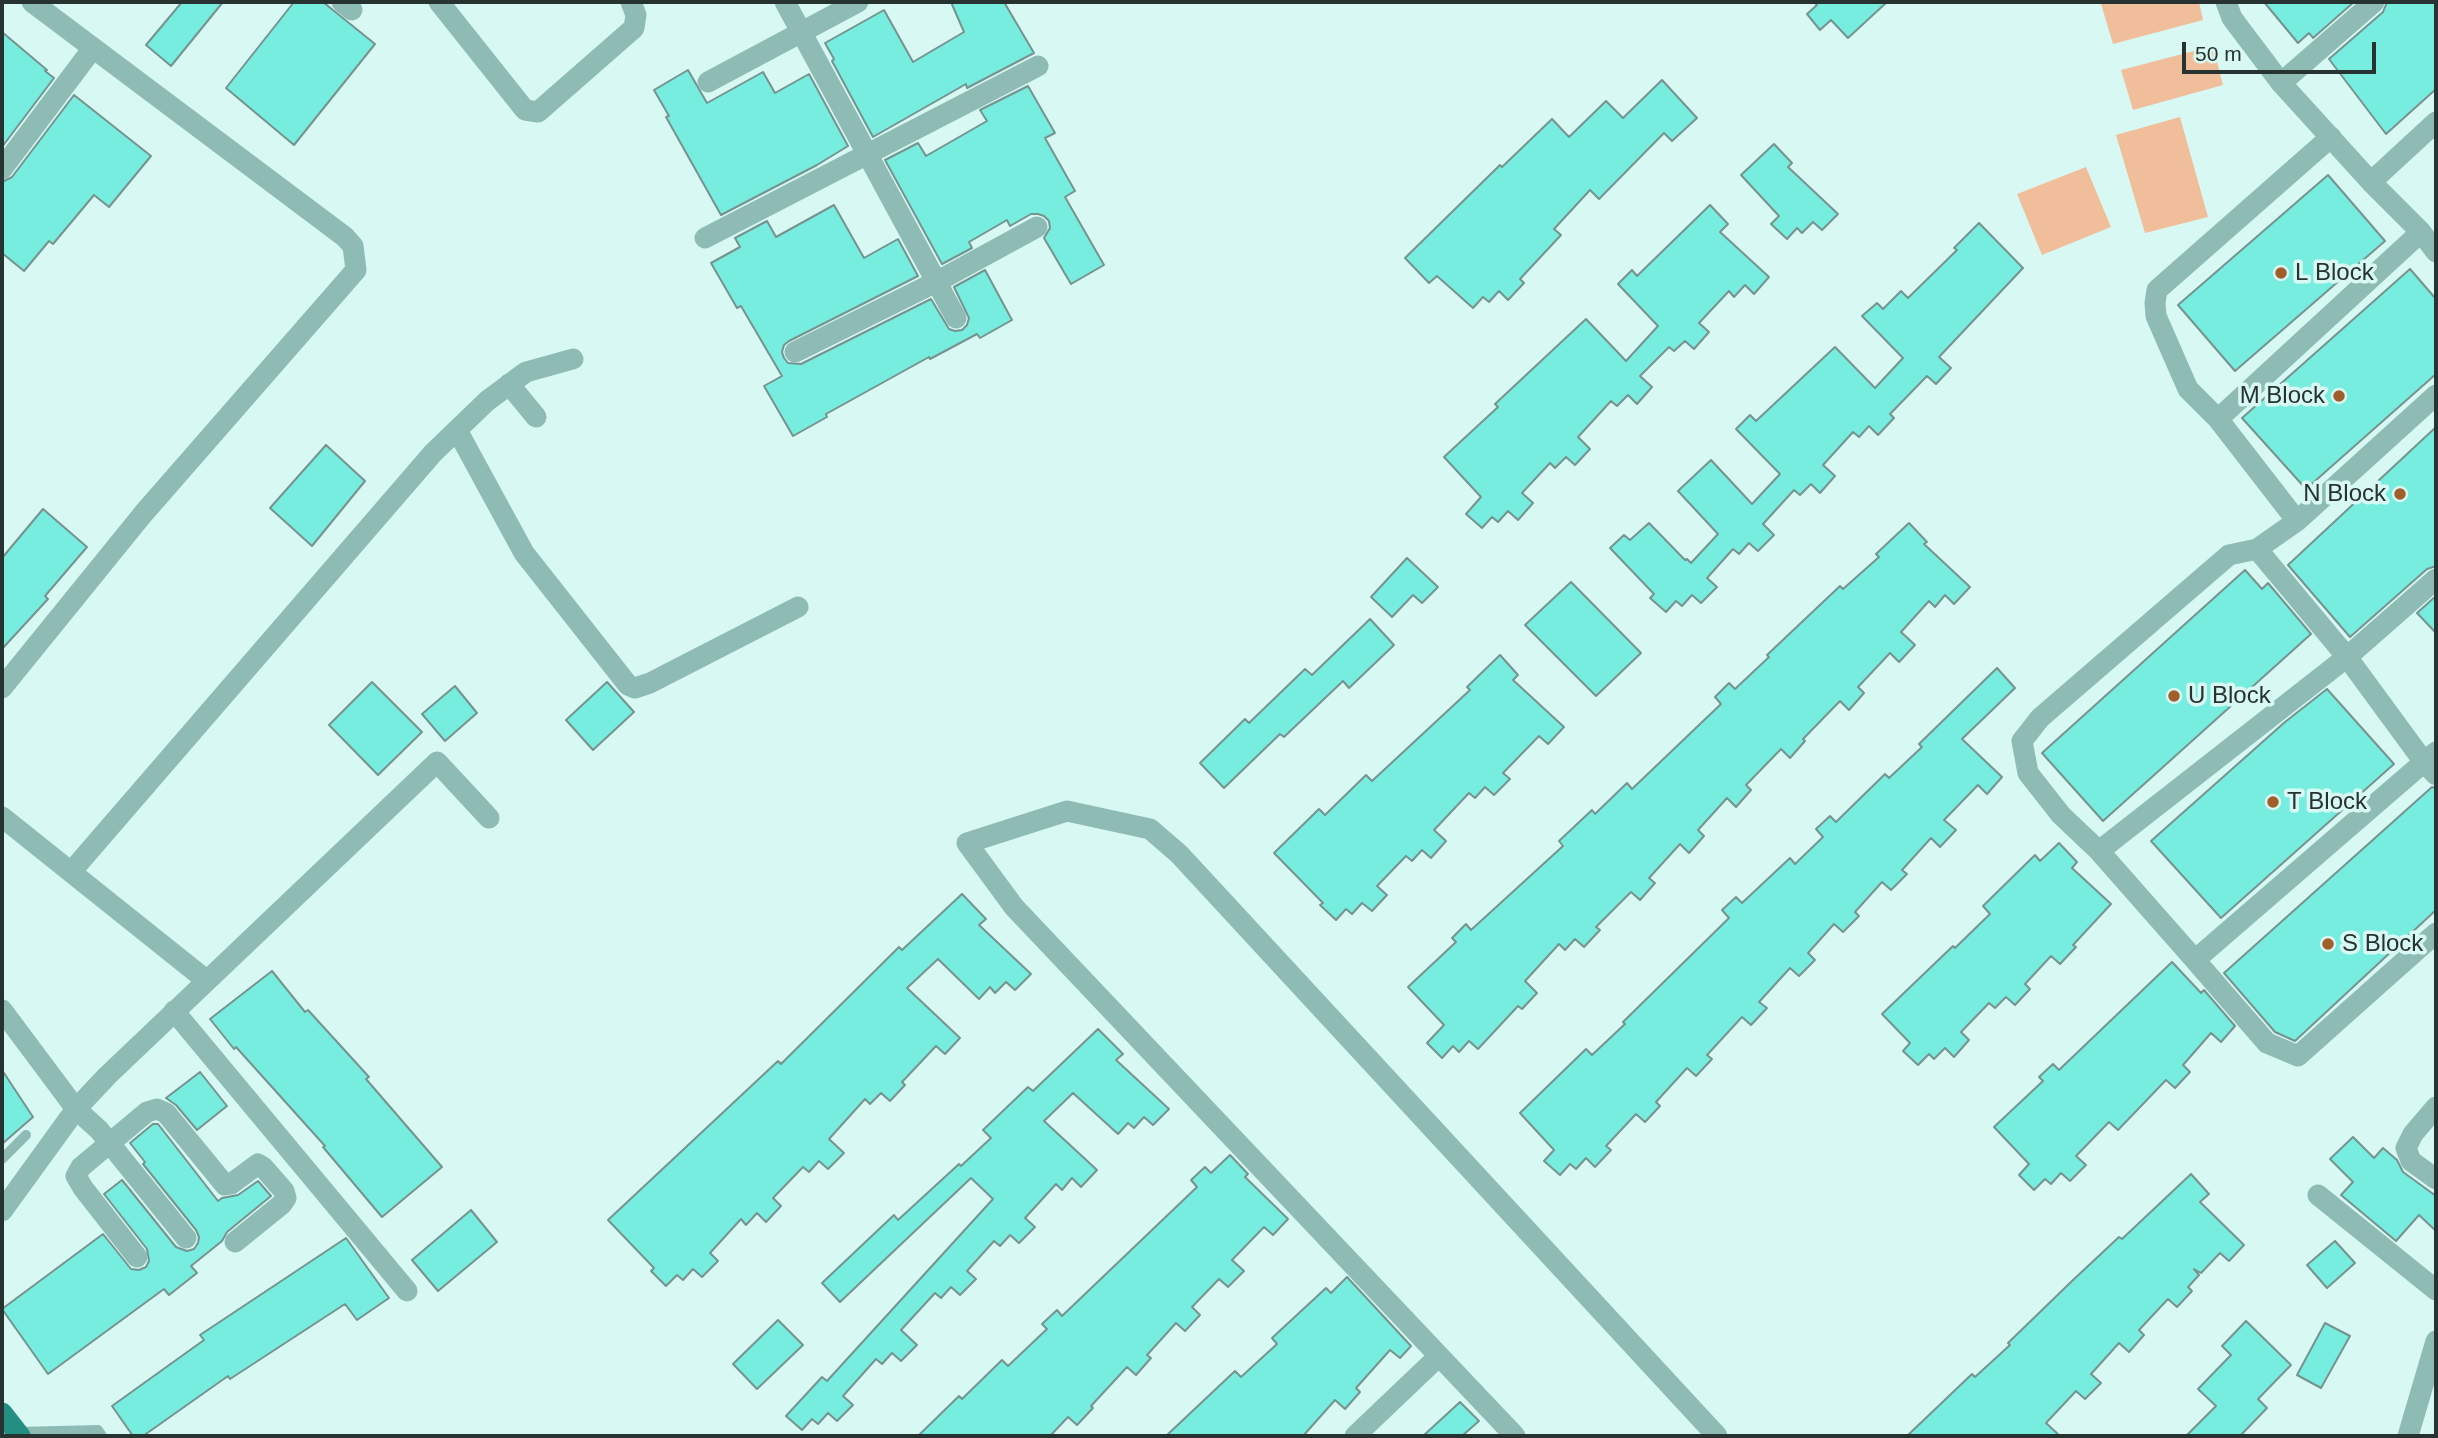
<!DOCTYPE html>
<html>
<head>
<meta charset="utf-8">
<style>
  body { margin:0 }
  #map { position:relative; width:2438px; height:1438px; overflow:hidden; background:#d8f9f3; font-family:Helvetica,sans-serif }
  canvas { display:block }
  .frame { position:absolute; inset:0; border:4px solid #273331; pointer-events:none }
  .scale { position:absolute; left:2182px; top:42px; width:194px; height:32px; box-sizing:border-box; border:4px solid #273331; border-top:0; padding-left:9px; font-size:21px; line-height:24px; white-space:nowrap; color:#273331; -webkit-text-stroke:5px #d8f9f3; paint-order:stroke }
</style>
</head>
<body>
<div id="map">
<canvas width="2438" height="1438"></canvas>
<div class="frame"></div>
<div class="scale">50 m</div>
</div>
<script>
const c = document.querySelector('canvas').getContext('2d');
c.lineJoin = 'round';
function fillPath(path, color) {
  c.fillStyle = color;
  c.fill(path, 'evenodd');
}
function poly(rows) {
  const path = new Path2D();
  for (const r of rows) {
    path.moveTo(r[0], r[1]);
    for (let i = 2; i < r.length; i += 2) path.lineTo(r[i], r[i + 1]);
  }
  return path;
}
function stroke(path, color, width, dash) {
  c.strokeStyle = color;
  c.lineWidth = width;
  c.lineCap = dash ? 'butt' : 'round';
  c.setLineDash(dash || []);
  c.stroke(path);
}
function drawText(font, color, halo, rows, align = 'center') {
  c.font = font + ' Helvetica,sans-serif';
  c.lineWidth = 7;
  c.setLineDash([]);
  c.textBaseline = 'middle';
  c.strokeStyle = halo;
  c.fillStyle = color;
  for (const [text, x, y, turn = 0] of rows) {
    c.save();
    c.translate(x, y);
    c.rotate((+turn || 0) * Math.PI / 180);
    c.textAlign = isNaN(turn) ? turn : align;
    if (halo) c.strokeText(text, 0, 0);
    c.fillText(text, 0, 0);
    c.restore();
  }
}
const green = poly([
  [2111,2,2199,2,2203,20,2113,44,2101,4],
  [2213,46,2223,85,2133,110,2121,70],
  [2180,117,2208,217,2145,233,2116,135],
  [2086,167,2111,227,2042,255,2017,194]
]);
const building = poly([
  [182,2,223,2,171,66,146,45,182,2],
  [294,2,323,2,375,44,294,145,226,88,294,2],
  [951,2,1004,2,1034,53,967,88,966,84,873,137,832,61,834,59,825,43,884,10,913,62,964,32,951,2],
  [1814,2,1887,2,1848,38,1831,20,1820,30,1807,14,1817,5,1814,2],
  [2264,2,2354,2,2313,38,2309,33,2298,43,2264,2],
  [2387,2,2436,2,2436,89,2386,134,2329,59,2383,12,2387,2],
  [2,32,47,70,45,71,54,78,2,147,2,32],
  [688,70,707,103,763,72,775,93,809,74,848,146,817,165,721,215,666,117,669,116,654,90,688,70],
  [1662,80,1697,118,1672,141,1664,133,1599,199,1590,190,1554,229,1561,235,1520,279,1524,283,1508,300,1499,291,1489,302,1483,297,1473,308,1437,276,1429,283,1405,258,1500,165,1502,167,1552,119,1569,137,1606,101,1623,118,1662,80],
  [1028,86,1055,133,1045,138,1075,191,1065,197,1104,265,1071,284,1044,238,1050,228,1049,221,1044,216,1038,214,1031,214,1010,226,1007,220,969,242,972,248,942,264,885,160,918,143,926,156,987,121,980,110,1028,86],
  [74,95,151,156,109,207,94,195,53,244,49,241,24,271,2,253,2,182,12,177,74,95],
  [1774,144,1792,163,1788,167,1838,214,1822,230,1813,222,1802,233,1797,228,1787,239,1771,224,1779,216,1741,175,1774,144],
  [2328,175,2385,241,2235,371,2178,305,2328,175],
  [834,205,864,258,898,239,918,276,789,341,784,345,782,352,784,358,788,363,801,364,931,299,949,329,955,331,962,330,967,325,969,318,954,287,985,270,1012,320,980,338,977,334,930,359,929,357,826,414,827,417,793,436,764,386,782,376,741,306,737,308,711,263,740,247,735,238,767,221,776,237,834,205],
  [1710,205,1728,224,1720,232,1769,277,1754,294,1745,285,1734,297,1729,291,1699,323,1709,332,1694,349,1685,341,1674,351,1669,347,1640,376,1652,387,1637,404,1628,395,1617,406,1611,401,1578,437,1590,449,1575,465,1566,457,1555,468,1550,463,1522,493,1533,503,1518,520,1508,511,1498,522,1492,517,1482,528,1466,514,1481,497,1444,457,1498,407,1495,404,1586,319,1626,361,1658,326,1618,284,1632,270,1637,276,1710,205],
  [1979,223,2023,268,1939,357,1951,368,1936,384,1927,376,1890,414,1894,418,1878,435,1869,426,1859,437,1853,432,1823,465,1835,476,1820,493,1811,484,1800,495,1794,490,1763,524,1774,535,1758,551,1749,543,1739,554,1733,549,1707,578,1717,587,1701,603,1692,595,1682,606,1676,601,1666,612,1650,598,1654,594,1610,548,1624,535,1630,540,1649,523,1685,560,1687,559,1691,563,1718,534,1678,491,1711,460,1752,504,1780,474,1736,429,1750,415,1756,421,1835,347,1875,388,1903,358,1862,316,1877,303,1883,309,1901,291,1908,298,1957,250,1954,248,1979,223],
  [2410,269,2436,299,2436,374,2306,489,2242,418,2410,269],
  [2436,427,2436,566,2427,569,2350,637,2288,565,2436,427],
  [326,445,365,481,312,546,270,508,326,445],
  [43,509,87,547,45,596,48,599,2,649,2,558,43,509],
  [1909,523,1927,542,1924,544,1970,587,1954,604,1945,595,1935,607,1929,601,1901,632,1915,645,1899,662,1890,653,1858,687,1864,693,1849,710,1840,701,1803,739,1805,741,1790,758,1781,749,1746,785,1751,790,1736,807,1727,798,1698,830,1704,836,1689,853,1680,844,1649,878,1655,883,1640,900,1631,892,1596,927,1600,930,1584,947,1575,939,1565,950,1559,944,1525,981,1537,993,1522,1009,1518,1006,1478,1049,1469,1041,1459,1052,1453,1046,1442,1058,1427,1043,1444,1025,1408,987,1456,942,1452,938,1466,924,1471,930,1563,846,1559,841,1592,810,1595,814,1627,783,1632,789,1721,704,1715,697,1729,683,1735,689,1769,657,1767,655,1840,586,1843,589,1879,557,1876,554,1909,523],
  [1407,558,1438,587,1422,603,1413,595,1392,617,1371,597,1407,558],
  [2245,570,2262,589,2268,583,2311,634,2103,821,2042,753,2245,570],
  [1571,582,1641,653,1596,696,1525,625,1571,582],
  [2436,596,2436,633,2417,613,2436,596],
  [1370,619,1394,645,1349,688,1343,681,1284,737,1280,734,1224,788,1200,763,1245,719,1249,723,1305,669,1312,675,1370,619],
  [1500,655,1518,675,1513,680,1564,727,1548,744,1539,736,1503,773,1510,779,1494,795,1485,787,1475,798,1469,793,1434,830,1446,841,1431,858,1422,850,1412,861,1406,856,1377,886,1387,895,1372,911,1362,903,1352,914,1346,909,1336,920,1320,905,1323,903,1274,853,1319,809,1325,815,1366,775,1372,781,1470,690,1467,687,1500,655],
  [1997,668,2015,688,1962,739,2002,777,1987,794,1978,785,1944,820,1956,830,1940,847,1931,838,1902,870,1907,874,1891,890,1882,882,1855,912,1859,916,1843,932,1834,924,1808,953,1815,960,1799,976,1790,968,1759,1002,1767,1008,1751,1025,1742,1017,1707,1055,1712,1059,1696,1076,1687,1068,1656,1102,1660,1106,1645,1122,1636,1114,1606,1146,1611,1150,1595,1167,1586,1158,1576,1169,1570,1164,1560,1175,1544,1161,1554,1150,1520,1113,1586,1049,1592,1055,1625,1024,1623,1022,1729,918,1722,910,1736,897,1742,903,1790,858,1795,864,1823,837,1816,829,1830,816,1836,822,1885,774,1889,778,1922,747,1919,744,1997,668],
  [372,682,422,732,378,775,329,725,372,682],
  [607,682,634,712,593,750,566,720,607,682],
  [455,686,477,713,445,741,422,714,455,686],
  [2327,689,2394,764,2221,918,2151,841,2285,722,2327,689],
  [2432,787,2436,788,2436,910,2295,1041,2275,1032,2224,973,2432,787],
  [2059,843,2077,862,2072,868,2111,904,2073,945,2076,947,2060,964,2051,956,2025,984,2030,989,2015,1005,2006,997,1995,1008,1989,1003,1961,1032,1969,1040,1954,1057,1945,1048,1934,1059,1929,1054,1918,1065,1903,1051,1910,1043,1882,1014,1953,946,1955,948,1990,914,1983,906,2035,855,2040,861,2059,843],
  [962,894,986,919,979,925,1031,974,1015,990,1006,982,995,993,990,987,979,999,938,959,907,988,960,1038,945,1054,936,1046,902,1082,905,1085,890,1101,881,1093,870,1104,865,1099,829,1139,844,1153,828,1169,819,1161,809,1172,803,1167,773,1198,781,1206,766,1222,757,1213,746,1225,741,1219,710,1253,718,1261,702,1277,693,1269,683,1280,677,1275,666,1286,651,1271,654,1268,608,1220,778,1061,781,1064,899,947,902,950,962,894],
  [2172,962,2201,993,2204,990,2235,1026,2221,1042,2211,1033,2183,1065,2190,1072,2175,1088,2166,1080,2118,1130,2109,1122,2076,1156,2086,1165,2070,1181,2061,1173,2051,1184,2045,1179,2034,1190,2019,1175,2029,1164,1994,1127,2043,1081,2039,1077,2053,1064,2059,1070,2172,962],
  [272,971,305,1012,308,1010,369,1077,366,1079,442,1167,382,1217,323,1147,325,1146,236,1047,234,1049,210,1019,272,971],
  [1098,1029,1123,1054,1116,1060,1169,1109,1153,1125,1144,1117,1134,1128,1128,1123,1118,1134,1073,1093,1044,1121,1097,1170,1081,1187,1072,1178,1062,1190,1056,1184,1025,1218,1035,1227,1019,1243,1010,1235,1000,1246,994,1241,967,1271,976,1279,960,1295,951,1287,941,1298,935,1293,901,1330,917,1345,901,1361,892,1353,882,1364,876,1359,843,1396,853,1405,837,1421,828,1413,818,1424,812,1419,802,1430,786,1416,822,1377,827,1381,993,1199,971,1178,840,1302,822,1283,894,1215,898,1220,959,1164,961,1166,991,1138,983,1130,1028,1087,1033,1091,1098,1029],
  [2,1070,33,1117,2,1144,2,1070],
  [200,1072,227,1106,197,1130,176,1105,166,1098,200,1072],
  [153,1124,158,1124,218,1201,222,1198,238,1195,258,1181,271,1196,227,1232,222,1241,191,1266,197,1273,169,1295,164,1289,48,1374,2,1309,103,1234,131,1269,139,1270,146,1267,149,1261,147,1249,104,1194,122,1180,176,1247,187,1251,194,1249,198,1243,199,1237,196,1230,143,1164,145,1162,130,1143,153,1124],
  [2353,1137,2374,1158,2383,1148,2397,1160,2403,1172,2436,1196,2436,1231,2419,1215,2396,1241,2341,1195,2353,1182,2330,1159,2353,1137],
  [1230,1155,1248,1174,1245,1177,1288,1219,1273,1235,1264,1227,1232,1260,1244,1271,1228,1287,1219,1279,1192,1307,1200,1315,1185,1331,1176,1323,1147,1355,1151,1358,1136,1375,1127,1367,1091,1406,1093,1408,1077,1425,1068,1417,1050,1436,918,1436,959,1396,962,1399,1002,1360,1008,1366,1047,1329,1042,1324,1057,1310,1062,1316,1197,1187,1191,1180,1205,1167,1211,1173,1230,1155],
  [2191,1174,2209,1194,2200,1202,2244,1245,2229,1261,2220,1253,2201,1273,2194,1269,2199,1275,2188,1287,2192,1291,2177,1307,2168,1299,2139,1330,2144,1335,2129,1352,2119,1343,2091,1374,2101,1383,2085,1399,2076,1391,2046,1423,2060,1436,1907,1436,1972,1374,1975,1377,2010,1345,2008,1343,2072,1281,2119,1237,2122,1239,2191,1174],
  [471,1210,497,1242,438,1291,412,1260,471,1210],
  [346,1238,389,1298,357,1320,345,1304,230,1379,228,1376,143,1436,133,1436,112,1406,204,1340,200,1335,346,1238],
  [2335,1241,2355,1263,2327,1288,2307,1265,2335,1241],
  [1347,1277,1411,1346,1400,1358,1390,1350,1356,1388,1360,1392,1345,1409,1335,1400,1303,1436,1166,1436,1235,1371,1241,1377,1277,1344,1272,1338,1326,1288,1331,1293,1347,1277],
  [778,1320,803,1345,757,1389,733,1364,778,1320],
  [2246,1321,2291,1365,2258,1399,2267,1408,2240,1436,2186,1436,2216,1406,2198,1389,2231,1355,2222,1346,2246,1321],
  [2325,1323,2350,1336,2321,1388,2297,1375,2325,1323],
  [1460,1402,1479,1421,1462,1436,1423,1436,1460,1402]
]);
const lane = poly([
  [2,1159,26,1135],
  [17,1432,98,1430,102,1436]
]);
const street = poly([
  [342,2,352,10],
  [439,2,525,110,538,112,634,28,636,15,631,2],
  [785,2,956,318],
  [2226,2,2232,18,2281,83,2371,182,2421,232,2436,252],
  [708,82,858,2],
  [2281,83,2374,2],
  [2,169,93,48],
  [2371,182,2436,122],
  [705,238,1038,66],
  [795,352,938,281,1037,227],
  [509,384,536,417],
  [2218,419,2421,232],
  [457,430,524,553,628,685,635,688,650,683,798,607],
  [2297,521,2218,419,2188,389,2156,316,2155,303,2157,290,2331,137],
  [2257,549,2297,521,2436,395],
  [2,688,143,514,356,270,353,246,345,237,32,2],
  [2436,752,2424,762,2195,960,2099,851,2061,815,2028,773,2022,741,2040,718,2229,555,2257,549,2347,657,2424,762,2436,775],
  [2,817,206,980],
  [2099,851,2347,657,2436,579],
  [71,872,433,453,487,401,526,372,573,359],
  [2195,960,2267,1043,2298,1056,2436,933],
  [2,1010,76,1109,99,1130,186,1238],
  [174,1011,407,1291],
  [2436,1107,2413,1134,2406,1148,2411,1161,2436,1179],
  [2318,1195,2436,1290],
  [2,1211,76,1109,107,1076,437,762,489,818],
  [137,1257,83,1188,76,1176,81,1167,147,1112,157,1109,166,1113,225,1185,231,1184,258,1164,263,1167,284,1191,286,1198,282,1204,235,1242],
  [1355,1436,1439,1356],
  [1515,1436,1014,907,967,843,1067,811,1150,829,1179,854,1717,1436],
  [2408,1436,2436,1341]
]);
const primary = poly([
  [2,1413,20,1436]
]);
const markers = [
  [2281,273,7,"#a05f2a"],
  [2339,396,7,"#a05f2a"],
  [2400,494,7,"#a05f2a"],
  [2174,696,7,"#a05f2a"],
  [2273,802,7,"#a05f2a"],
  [2328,944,7,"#a05f2a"]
];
const poiNames = [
  ["L Block",2295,273],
  ["M Block",2325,396,"right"],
  ["N Block",2386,494,"right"],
  ["U Block",2188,696],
  ["T Block",2287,802],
  ["S Block",2342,944]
];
fillPath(green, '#f0be9b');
fillPath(building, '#77eddf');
stroke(building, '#76938f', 2);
stroke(lane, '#8ebcb5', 10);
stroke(street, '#8ebcb5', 21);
stroke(primary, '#258e83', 21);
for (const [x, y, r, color] of markers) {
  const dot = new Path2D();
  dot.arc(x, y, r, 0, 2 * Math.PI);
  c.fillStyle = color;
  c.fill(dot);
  stroke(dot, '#d8f9f3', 2.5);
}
drawText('24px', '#273331', '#d8f9f3', poiNames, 'left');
</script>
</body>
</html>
